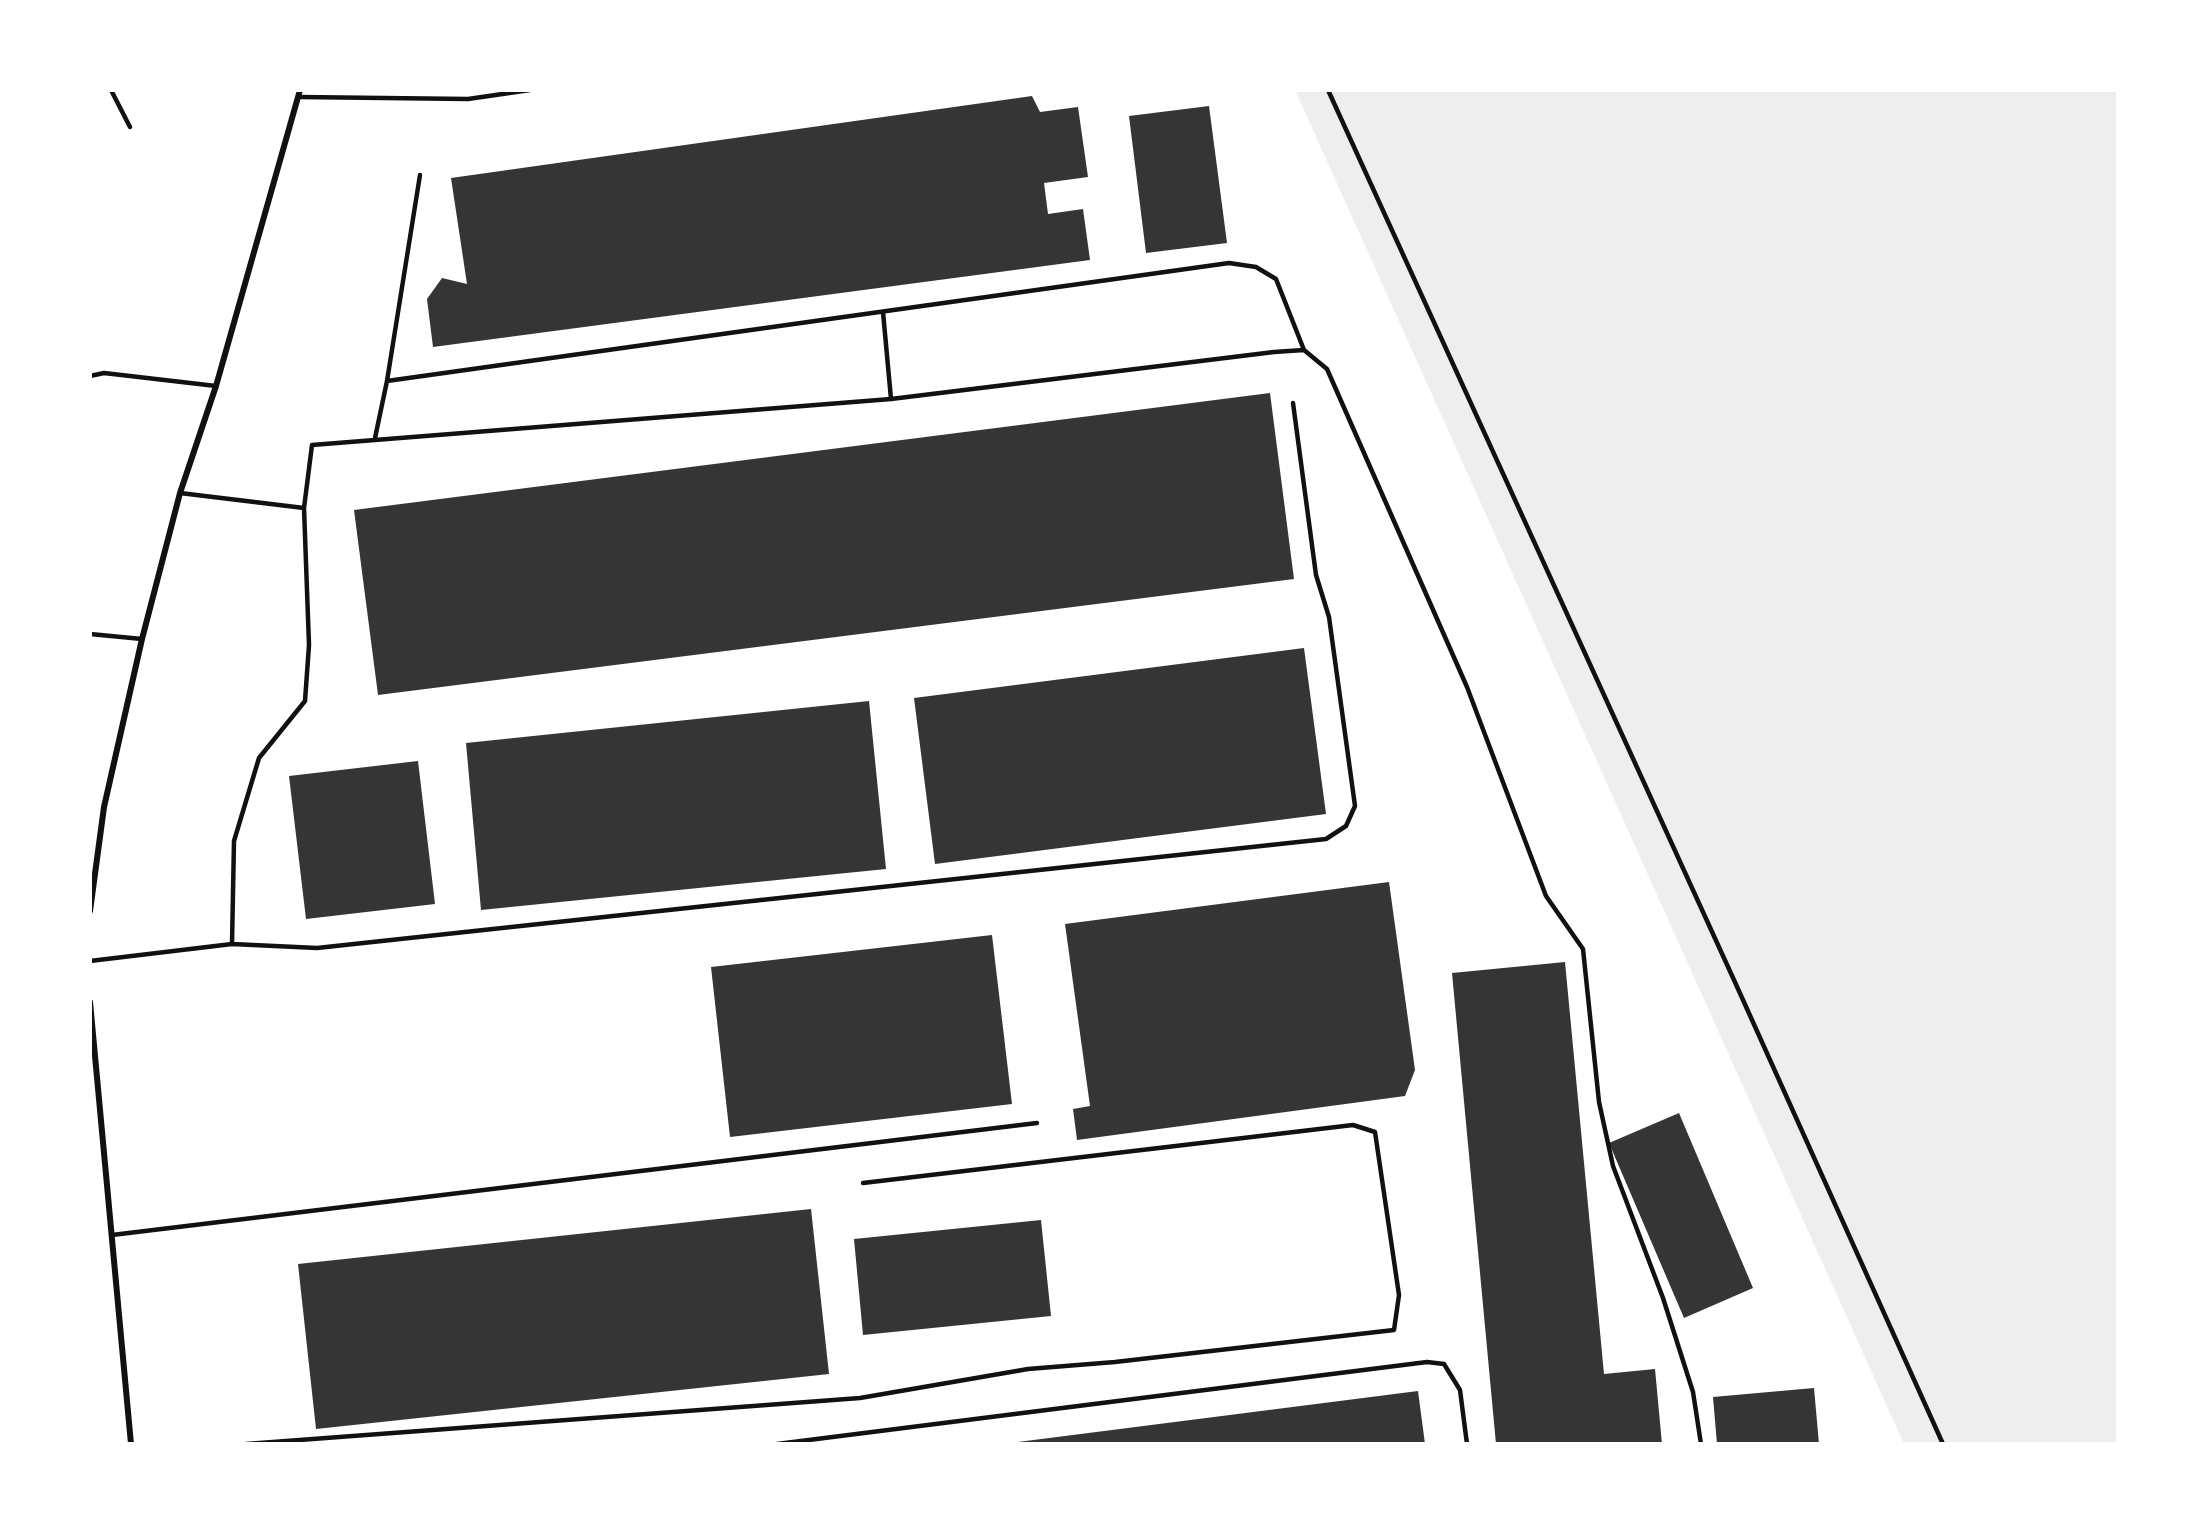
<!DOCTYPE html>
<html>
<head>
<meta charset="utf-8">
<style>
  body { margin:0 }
  #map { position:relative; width:2208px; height:1534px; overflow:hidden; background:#fff; font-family:"Roboto Condensed",sans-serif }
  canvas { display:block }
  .frame { position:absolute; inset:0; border:92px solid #fff; pointer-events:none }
</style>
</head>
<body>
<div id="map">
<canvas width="2208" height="1534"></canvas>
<div class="frame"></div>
</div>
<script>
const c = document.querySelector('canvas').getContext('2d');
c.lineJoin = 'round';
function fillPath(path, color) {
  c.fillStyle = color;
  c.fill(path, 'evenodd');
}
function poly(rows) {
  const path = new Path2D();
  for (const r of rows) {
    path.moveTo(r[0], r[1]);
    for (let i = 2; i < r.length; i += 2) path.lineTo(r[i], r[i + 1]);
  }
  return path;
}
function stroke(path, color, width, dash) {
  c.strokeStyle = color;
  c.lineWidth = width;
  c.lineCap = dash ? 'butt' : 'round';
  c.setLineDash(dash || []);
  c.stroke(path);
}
const green = poly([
  [1295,90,2118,90,2118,1444,1904,1444]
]);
const building = poly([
  [1032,96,1040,112,1078,107,1088,177,1044,183,1048,214,1083,209,1090,260,433,347,427,299,442,278,467,284,451,178],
  [1209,106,1227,243,1146,253,1129,116],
  [1270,393,1294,579,378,695,354,510],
  [1304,648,1326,814,935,864,914,698],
  [869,701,886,869,481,910,466,743],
  [418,761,435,904,306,919,289,776],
  [1389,882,1415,1070,1405,1096,1077,1140,1073,1109,1090,1106,1065,924],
  [992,935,1012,1104,730,1137,711,967],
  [1565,962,1604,1374,1655,1369,1662,1444,1496,1444,1452,973],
  [1679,1113,1753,1288,1684,1318,1609,1143],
  [811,1209,829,1374,316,1429,298,1264],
  [1041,1220,1051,1316,863,1335,854,1239],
  [1814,1388,1819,1444,1717,1444,1713,1397],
  [1418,1391,1425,1444,1010,1444,1010,1443]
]);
const service = poly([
  [111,90,130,127],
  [1328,90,1734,980,1943,1444],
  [299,97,468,99,530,90],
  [883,312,891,399],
  [90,376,104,373,216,386],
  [387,381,1229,263,1256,267,1276,279,1304,350],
  [375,438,387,381,420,175],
  [180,493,304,508,312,445,891,399,1274,352,1304,350,1327,369,1467,687,1546,896,1583,949,1599,1102,1613,1166,1663,1298,1693,1392,1701,1444],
  [90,634,142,639],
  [232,944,234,841,259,758,305,701,309,645,304,508],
  [90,961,232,944,317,948,1326,839,1346,826,1355,806,1329,617,1316,575,1293,403],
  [112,1235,1037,1123],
  [246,1444,860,1398,1028,1369,1115,1362,1394,1330,1399,1295,1375,1132,1353,1125,863,1183],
  [777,1444,1427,1362,1444,1364,1460,1390,1467,1444]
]);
const minor = poly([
  [90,911,104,807,142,639,180,493,216,386,300,90],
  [90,1002,131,1444]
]);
fillPath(green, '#eee');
fillPath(building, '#353535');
stroke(service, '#111', 4.5);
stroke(minor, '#111', 6);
</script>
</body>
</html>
